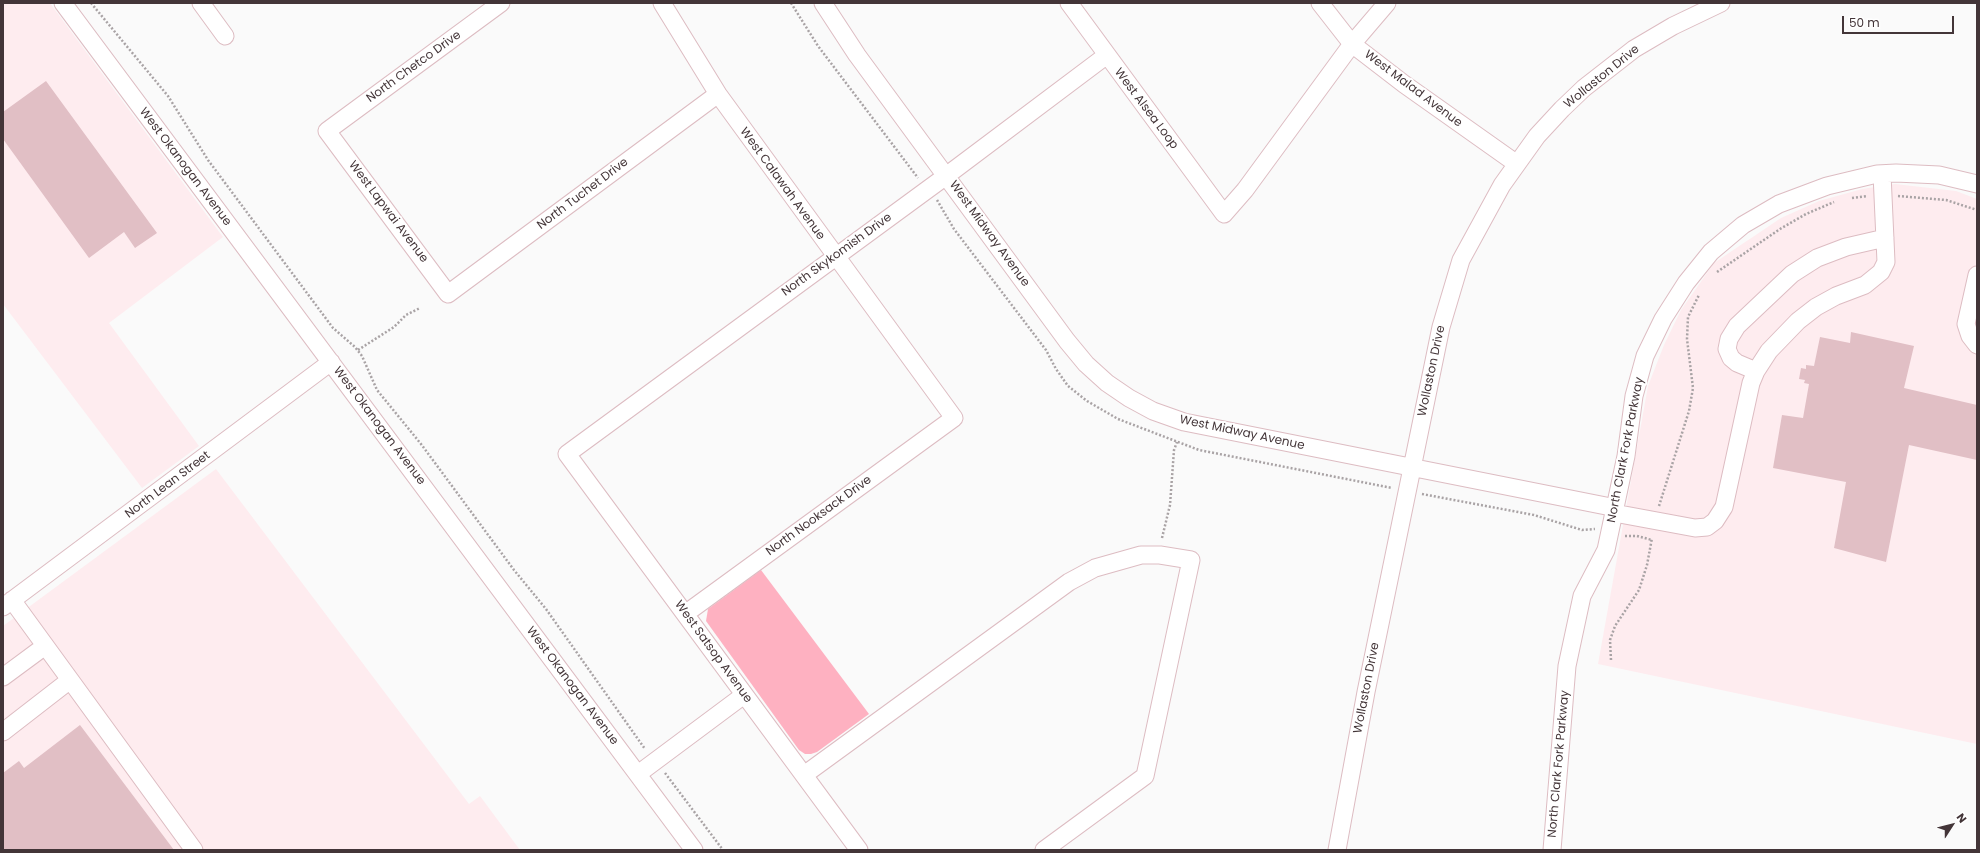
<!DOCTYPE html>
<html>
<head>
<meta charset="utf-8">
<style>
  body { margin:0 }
  #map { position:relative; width:1980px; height:853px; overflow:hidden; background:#fafafa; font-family:Poppins,sans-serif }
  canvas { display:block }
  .frame { position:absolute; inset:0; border:4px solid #433538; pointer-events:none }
  .north { position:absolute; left:1932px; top:805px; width:40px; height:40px; -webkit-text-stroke:3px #fff; paint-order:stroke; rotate:54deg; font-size:11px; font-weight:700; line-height:16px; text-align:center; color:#433538 }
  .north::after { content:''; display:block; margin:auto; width:14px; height:18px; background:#433538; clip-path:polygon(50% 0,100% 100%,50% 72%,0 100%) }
  .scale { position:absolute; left:1842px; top:16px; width:112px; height:18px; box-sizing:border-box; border:2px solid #433538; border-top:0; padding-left:5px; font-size:12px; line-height:14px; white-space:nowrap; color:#433538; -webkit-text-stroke:3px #fff; paint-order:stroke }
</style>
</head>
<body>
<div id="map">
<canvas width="1980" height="853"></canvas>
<div class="frame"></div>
<div class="north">N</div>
<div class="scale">50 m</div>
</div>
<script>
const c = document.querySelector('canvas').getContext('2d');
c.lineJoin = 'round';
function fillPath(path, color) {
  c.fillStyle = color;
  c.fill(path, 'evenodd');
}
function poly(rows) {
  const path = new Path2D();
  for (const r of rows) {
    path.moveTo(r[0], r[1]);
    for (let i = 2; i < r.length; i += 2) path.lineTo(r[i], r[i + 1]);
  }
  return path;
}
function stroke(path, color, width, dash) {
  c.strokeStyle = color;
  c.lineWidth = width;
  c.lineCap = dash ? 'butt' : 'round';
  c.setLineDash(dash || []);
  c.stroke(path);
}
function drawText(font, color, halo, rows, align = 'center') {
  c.font = font + ' Poppins,sans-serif';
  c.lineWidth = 4;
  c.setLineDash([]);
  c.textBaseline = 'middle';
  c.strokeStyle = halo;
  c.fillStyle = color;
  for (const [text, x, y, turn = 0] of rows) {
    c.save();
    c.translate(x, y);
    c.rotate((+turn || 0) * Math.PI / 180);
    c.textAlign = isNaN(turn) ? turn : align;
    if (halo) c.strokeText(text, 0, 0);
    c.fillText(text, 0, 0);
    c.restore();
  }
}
const built = poly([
  [3,3,50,3,223,237,109,323,199,446,142,488,3,304],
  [1895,184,1956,191,1977,199,1977,744,1598,664,1648,386,1664,345,1681,310,1714,263,1781,218,1819,201,1862,189],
  [216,469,469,804,480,796,520,850,3,850,3,626]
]);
const green = poly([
  [761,570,869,714,817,752,811,754,805,754,799,750,706,621,708,609]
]);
const building = poly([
  [46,81,157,233,135,248,124,232,89,258,3,139,3,112],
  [1851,332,1914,346,1904,388,1977,405,1977,460,1909,445,1886,562,1834,548,1846,482,1773,468,1782,415,1803,418,1809,384,1804,383,1805,380,1799,379,1801,368,1806,369,1806,365,1814,366,1820,337,1850,343],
  [80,725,174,850,3,850,3,773,19,761,24,768]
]);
const path = poly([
  [91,3,168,96,208,160,333,328,355,347,362,356,377,390,421,444,514,570,546,609,645,749],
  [791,3,818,46,918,178],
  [1898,196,1946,200,1977,210],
  [1852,198,1867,196],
  [937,200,954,229,1046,350,1056,369,1068,386,1087,401,1118,419,1199,450,1392,488],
  [1717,272,1780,229,1806,214,1834,202],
  [358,350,394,327,406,315,420,308],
  [1422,494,1534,515,1582,530,1595,529],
  [1659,506,1689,411,1693,388,1687,339,1688,317,1699,295],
  [1625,536,1637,536,1652,540],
  [1162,538,1170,505,1174,450,1177,442],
  [1611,660,1610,640,1615,626,1639,590,1647,565,1652,538],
  [665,773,723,850]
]);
const minor = poly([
  [63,3,694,850],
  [201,3,225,36],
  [501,3,327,131,448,294,718,94],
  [662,3,718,94,954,418,685,614],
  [823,3,857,55,1067,341,1086,364,1107,383,1129,398,1153,411,1184,422,1616,508],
  [1069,3,1224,214,1245,190,1352,44,1387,3],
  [1320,3,1352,44,1404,84,1517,164],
  [1977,275,1966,324,1970,336,1977,345],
  [1756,371,1737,363,1731,358,1727,349,1729,339,1737,326,1792,274,1817,258,1846,247,1885,238],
  [1614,513,1695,528,1707,527,1715,521,1724,507,1751,383,1756,371,1769,351,1798,321,1816,307,1836,296,1865,285,1881,272,1886,262,1882,174],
  [12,600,194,850],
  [3,607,331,362],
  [3,677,45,646],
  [3,732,70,680],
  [638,774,744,695],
  [804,775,1069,582,1095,568,1141,555,1160,555,1191,560,1145,776,1044,850],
  [859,850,567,454,946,176,1107,55],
  [1337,850,1366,692,1441,327,1461,260,1502,185,1537,136,1562,109,1584,88,1634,49,1673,26,1721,3],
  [1552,850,1567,666,1582,596,1606,550,1626,456,1634,396,1645,356,1663,319,1686,283,1711,252,1743,225,1779,204,1827,186,1877,174,1896,173,1939,175,1977,184]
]);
const streetNames = [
  ["North Chetco Drive",414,67,-36],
  ["Wollaston Drive",1602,77,-39],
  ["West Malad Avenue",1413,89,37],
  ["West Alsea Loop",1146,109,53],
  ["West Okanogan Avenue",185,167,53],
  ["West Calawah Avenue",782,184,54],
  ["North Tuchet Drive",583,194,-37],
  ["West Lapwai Avenue",388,212,53],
  ["West Midway Avenue",989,234,54],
  ["North Skykomish Drive",837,255,-36],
  ["Wollaston Drive",1432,371,-78],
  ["West Okanogan Avenue",379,426,53],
  ["West Midway Avenue",1242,433,12],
  ["North Clark Fork Parkway",1626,450,-79],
  ["North Lean Street",168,485,-37],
  ["North Nooksack Drive",819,516,-36],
  ["West Satsop Avenue",713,652,54],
  ["West Okanogan Avenue",572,686,53],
  ["Wollaston Drive",1367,688,-79],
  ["North Clark Fork Parkway",1559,764,-85]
];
fillPath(built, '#feecef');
fillPath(green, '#feb1c1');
fillPath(building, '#e1bfc5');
stroke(minor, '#ddbcc2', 19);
stroke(path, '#a9a3a5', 2.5, [2, 2]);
stroke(minor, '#fff', 17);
drawText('12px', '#433538', '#fff', streetNames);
</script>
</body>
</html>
